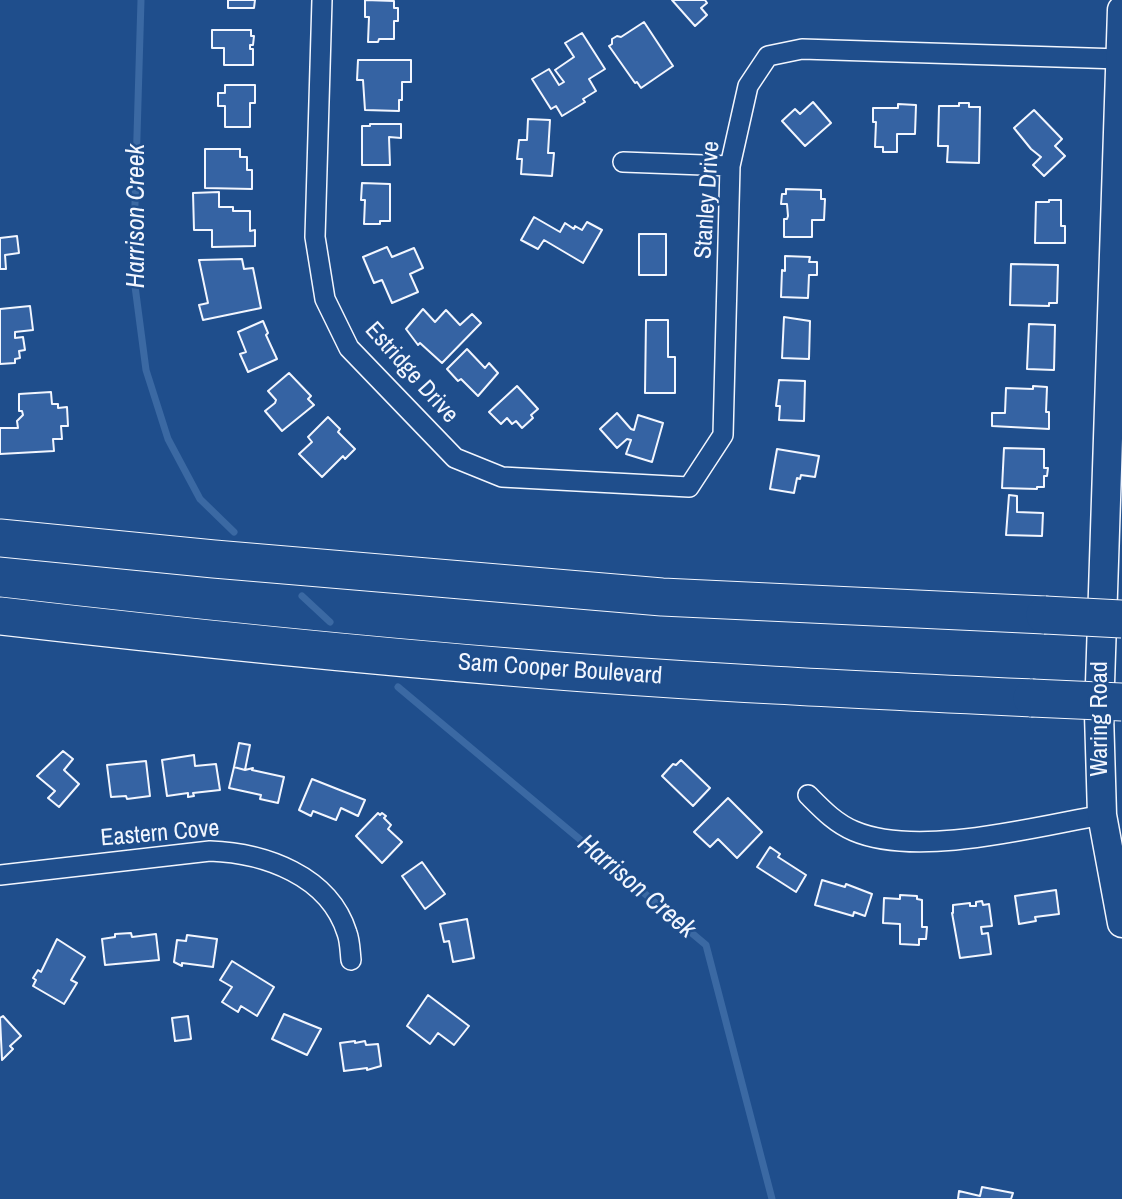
<!DOCTYPE html>
<style>
body{margin:0}
canvas{display:block;background:#1f4e8c}
</style>
<canvas width="1122" height="1199"></canvas>
<script>
const ctx = document.querySelector('canvas').getContext('2d');
ctx.lineJoin = 'round';
function strokePath(path, color, width, dash) { ctx.strokeStyle = color; ctx.lineWidth = width; ctx.lineCap = dash ? 'butt' : 'round'; ctx.setLineDash(dash || []); ctx.stroke(path); }
function fill(path, color) { ctx.fillStyle = color; ctx.fill(path, 'evenodd'); }
function drawText(font, color, halo, rows, align = 'center') {
  ctx.font = font + ' "Archivo Narrow",sans-serif'; ctx.lineWidth = 5; ctx.setLineDash([]); ctx.textBaseline = 'middle'; ctx.strokeStyle = halo; ctx.fillStyle = color; for (const [text, x, y, turn = 0] of rows) {
    ctx.save(); ctx.translate(x, y); ctx.rotate((+turn || 0) * Math.PI / 180); ctx.textAlign = isNaN(turn) ? turn : align; if (halo) ctx.strokeText(text, 0, 0); ctx.fillText(text, 0, 0); ctx.restore();
  }
}
strokePath(new Path2D(`
 M141,0L133,271L146,370L168,439L200,499L234,532
 M302,596L330,622
 M398,687L706,945L772,1199`), '#3b69a3', 7);
const building = new Path2D(`
 M228,0H255L254,8H228Z
 M365,0L394,1V8H398V21H394V39H379L378,42H368L369,17H365Z
 M672,0H705L707,3L701,8L707,15L695,26Z
 M644,22L673,66L641,88L637,82L635,83L609,46L612,44V39L617,36L621,37Z
 M212,30H251V36H254L253,45H250V49H253V65H224V48H212Z
 M582,33L605,69L589,79L596,91L583,99L585,102L562,116L556,106L551,109L532,79L549,69L559,85L564,82L555,70L574,57L565,43Z
 M358,60H411V82H402V100H399V111L365,110L363,80H357Z
 M225,85H255V103H250V127H225V106H218V93H225Z
 M813,102L831,123L805,146L782,121L795,109L800,114Z
 M959,103H969V107H980L979,163L947,162L948,146H938L939,106H959Z
 M898,104L916,105L915,134H897V152H883V147H875L876,122H873V108H898Z
 M1034,110L1062,139L1055,146L1065,156L1044,176L1033,165L1041,157L1031,149L1014,128Z
 M528,119L550,120L548,153H554L552,176L521,174L522,159H517L519,140H527Z
 M370,124H401V138L389,137L390,165H362V126H370Z
 M205,149H240V157H247V170H252V189L205,188Z
 M362,183L390,184V221H380V224H364L365,200H361Z
 M786,189L821,190V199H825L824,220H812V237H784V219H787L788,216L787,204H781L782,194H786Z
 M219,192V207H233V211H250V231L255,230V246L212,247V230H194L193,193Z
 M1049,200H1061V226H1065V243H1035L1036,202H1049Z
 M534,217L560,232L565,223L574,229L575,226L582,230L587,222L602,230L583,263L544,240L538,249L521,240Z
 M639,234H666V275H639Z
 M17,236L19,253L5,255L6,269H0V238Z
 M387,247L392,257L414,248L423,268L410,274L418,292L392,303L382,280L374,283L363,257Z
 M785,256L810,257L809,262H817V275H809L808,298L781,297L782,270L785,271Z
 M242,259L244,269L253,268L261,308L203,320L199,305L208,303L199,260Z
 M1011,264L1058,265L1057,303H1049V306L1010,305Z
 M30,306L33,330L15,332V338L23,337L25,350L19,351L20,358L15,359V363L0,364V309Z
 M423,309L435,322L446,310L460,325L472,314L481,323L442,363L420,343L418,345L406,329Z
 M784,317L810,321L809,359L782,358Z
 M646,320H668V357H675V393H645Z
 M263,321L268,333L266,335L277,359L248,372L240,354L246,352L238,332Z
 M1029,324L1055,325L1054,370L1027,369Z
 M467,349L485,368L489,363L498,373L478,396L461,379L458,381L447,369Z
 M289,373L311,396L308,399L314,405L282,431L265,411L275,403L276,400L268,391Z
 M779,380L805,381L804,421L779,420L780,406H776Z
 M517,386L538,409L531,415L533,418L522,428L516,421L512,424L507,418L501,424L489,412Z
 M1033,386L1047,387L1046,412H1049V429L992,426V413H1005L1006,388L1033,389Z
 M51,392L52,404H58V408L67,407L68,426H61L62,439H53L54,451L0,454V428H18L17,421L23,415L22,411H19V394Z
 M617,413L631,429L634,430L638,415L663,423L652,462L626,454L631,440L627,439L617,448L600,429Z
 M328,417L340,429L338,432L355,449L345,459L343,456L322,477L299,454L312,442L308,437Z
 M1004,448L1044,449V468H1048L1047,476H1044V487H1037V489L1002,488Z
 M777,449L819,456L815,477L801,475L800,479L797,478L794,493L770,489Z
 M1009,495L1017,496V512L1043,513L1042,536L1006,535Z
 M239,743L250,745L245,770L234,767Z
 M63,751L73,759L64,770L79,784L59,807L48,798L55,791L37,776Z
 M194,755L195,766L216,764L220,790L193,793L194,796L188,797V793L167,796L162,760Z
 M681,760L710,788L693,806L662,776L673,764L676,765Z
 M146,761L150,796L127,799L126,796L111,797L107,765Z
 M234,767L245,770L253,768L252,770L284,777L278,803L260,799L261,795L229,788Z
 M312,779L365,800L358,816L341,808L336,820L313,811L311,816L299,810Z
 M728,798L762,832L737,858L718,839L710,847L694,832Z
 M378,813L380,815L382,813L386,816L384,818L391,825L388,829L402,842L382,863L356,836Z
 M770,847L780,854L778,857L806,875L796,892L757,867Z
 M422,862L445,894L425,909L402,876Z
 M822,880L845,887L846,884L872,894L865,916L854,912L853,916L815,905Z
 M1056,890L1059,914L1035,917L1036,921L1019,924L1015,896Z
 M900,895L917,896V899L922,900V927H927L926,939H919V945L900,944V924L883,923L884,898L900,899Z
 M982,901L983,905L989,904L992,926L981,927L982,934L988,933L991,954L960,958L952,913H953V905L970,903V906H976V902Z
 M467,919L474,958L453,962L449,941L444,942L440,924Z
 M131,933L132,937L156,934L159,960L105,965L102,939L115,937V934Z
 M187,935L217,939L213,967L182,963V966L174,962L177,940L186,941Z
 M57,939L85,957L71,980L77,983L64,1004L33,986L36,980L33,978L38,970L41,972Z
 M232,961L274,987L257,1016L241,1006L238,1012L222,1002L232,987L220,980Z
 M428,995L469,1026L454,1045L438,1033L430,1044L407,1026Z
 M284,1014L321,1029L307,1055L272,1039Z
 M3,1016L21,1036L10,1046L13,1049L2,1060L0,1018Z
 M188,1016L191,1039L175,1041L172,1018Z
 M355,1041V1043L365,1041L366,1045L378,1044L381,1066L367,1070V1068L344,1071L340,1043Z
 M982,1187L1013,1193L1011,1199H958L959,1191L980,1196Z`);
fill(building, '#3563a3');
strokePath(building, '#f2f6ff', 2);
const street = new Path2D(`
 M322,0L315,237L325,299L349,348L455,458L502,477L689,487L723,435L730,166L748,86L768,56L802,49L1120,59
 M623,162L730,166
 M808,795C822,809 835,823 854,831C917,858 1035,827 1102,815
 M0,875L210,851C264,853 329,875 347,933C350,941 350,951 351,960`);
const secondary = new Path2D(`
 M1122,10L1099,714L1102,815L1122,923`);
const highway = new Path2D(`
 M0,538L214,559L662,597L1045,615
 M0,616C173,636 347,654 521,668C691,682 862,690 1032,698`);
strokePath(street, '#f2f6ff', 22);
strokePath(secondary, '#f2f6ff', 31);
strokePath(highway, '#f2f6ff', 39);
strokePath(street, '#1f4e8c', 19);
strokePath(secondary, '#1f4e8c', 28);
strokePath(highway, '#1f4e8c', 37);
const highwayBridge = new Path2D(`
 M1045,615L1122,619
 M1032,698L1122,702`);
strokePath(highwayBridge, '#f2f6ff', 39, []);
strokePath(highwayBridge, '#1f4e8c', 37);
drawText('24px', '#f2f6ff', '#1f4e8c', [
 ["Stanley Drive",708,200,-86],
 ["Estridge Drive",411,373,48],
 ["Sam Cooper Boulevard",560,670,4],
 ["Waring Road",1101,719,-90],
 ["Eastern Cove",160,834,-5]
]);
drawText('italic 26px', '#f2f6ff', '#1f4e8c', [
 ["Harrison Creek",137,216,-90],
 ["Harrison Creek",636,887,40]
]);
</script>
